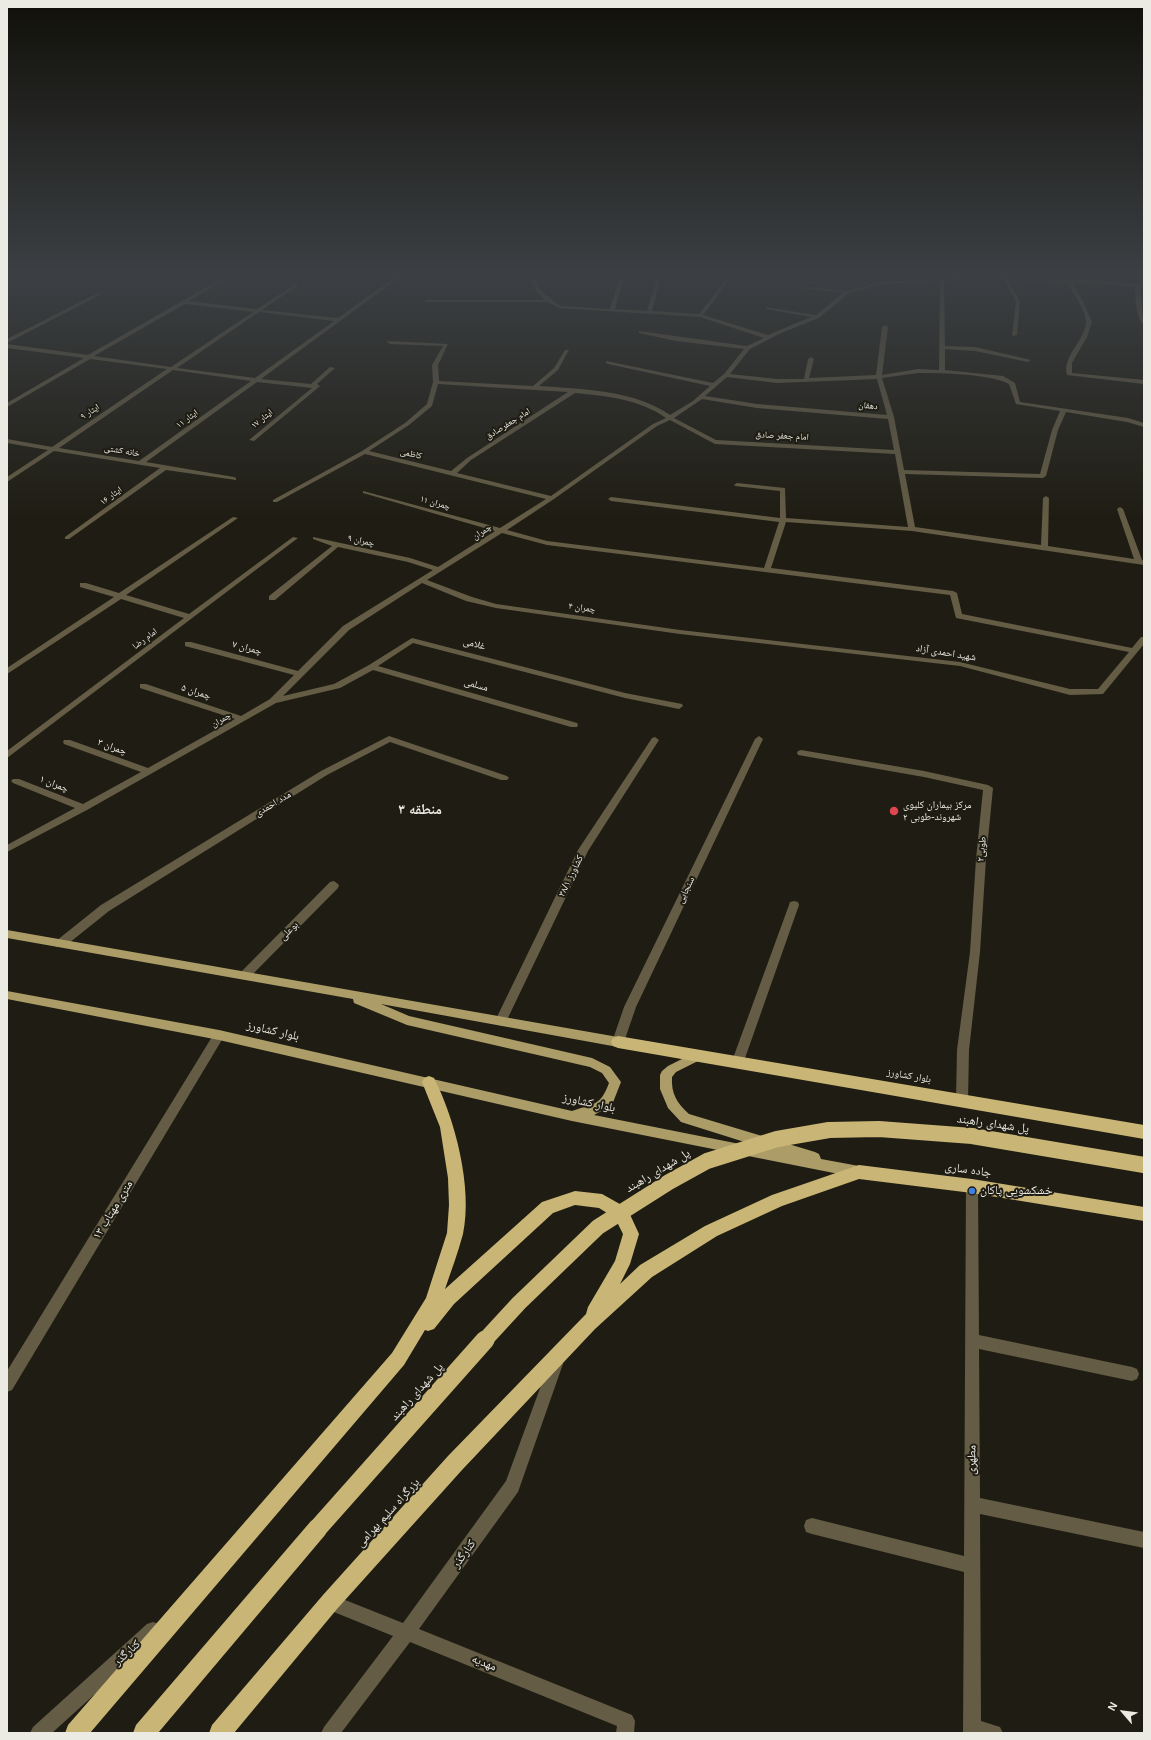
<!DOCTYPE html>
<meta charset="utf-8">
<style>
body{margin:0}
#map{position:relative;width:1151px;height:1740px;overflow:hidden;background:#1f1d13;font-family:Arial,sans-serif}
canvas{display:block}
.frame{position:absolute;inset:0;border:8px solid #ebeae3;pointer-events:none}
.north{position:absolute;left:1103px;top:1692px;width:40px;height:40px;-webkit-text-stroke:3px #1f1d13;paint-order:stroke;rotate:298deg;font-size:11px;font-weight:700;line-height:16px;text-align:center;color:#ebeae3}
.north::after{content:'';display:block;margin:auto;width:14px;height:18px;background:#ebeae3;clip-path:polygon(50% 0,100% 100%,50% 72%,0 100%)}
</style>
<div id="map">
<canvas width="1151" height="1740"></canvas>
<div class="frame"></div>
<div class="north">N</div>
</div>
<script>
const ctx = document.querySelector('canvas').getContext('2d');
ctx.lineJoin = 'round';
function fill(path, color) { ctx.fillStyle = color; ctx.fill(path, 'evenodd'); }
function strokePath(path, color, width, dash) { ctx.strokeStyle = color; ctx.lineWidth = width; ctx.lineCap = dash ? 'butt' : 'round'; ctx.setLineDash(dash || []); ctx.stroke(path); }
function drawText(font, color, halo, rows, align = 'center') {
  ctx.font = font + ' Arial,"Noto Naskh Arabic",sans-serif'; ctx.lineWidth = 4; ctx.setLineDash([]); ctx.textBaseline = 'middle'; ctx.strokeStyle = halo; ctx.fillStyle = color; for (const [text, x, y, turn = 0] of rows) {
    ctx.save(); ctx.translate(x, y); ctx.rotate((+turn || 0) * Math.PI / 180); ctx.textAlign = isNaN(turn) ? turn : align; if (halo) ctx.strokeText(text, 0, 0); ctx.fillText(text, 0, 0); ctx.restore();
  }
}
fill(new Path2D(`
 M224,277H229L189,301L257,309L297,283L299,285L262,310L338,318L395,277H400L261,379L311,384L330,367L335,368L317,384L320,386L319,387L254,441L249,440L312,388L257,382L146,462L234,477L236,478V480L166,470L69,539H65V537L160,468L54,451L7,482V477L48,450L7,443V439L52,447L167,369L90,359L7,407V403L84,358L7,348V344L88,355ZM185,304L253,312L171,367L94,356ZM259,312L334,321L255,378L177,368ZM173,370L251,381L139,461L59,448Z
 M530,277H534L540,290L560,306L610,309L620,277H624L615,309L647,311L657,277H661L652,311L699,314L728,277H732L703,315L768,335L811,317L767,309L765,307L816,315L843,293L804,288L802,286L847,291L881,282L981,277L979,278L944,281L945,346L975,347L1031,360L1028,362L975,351L945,349V370L1003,376L1015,383L1020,402L1128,418L1144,423V427L1127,422L1066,412L1058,430L1046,476L1043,478L905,474L915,527L1041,545L1043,498L1046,496L1049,498L1048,546L1134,559L1117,509L1120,507L1123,509L1142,560L1144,561V565L912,531L786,522L771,568L953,591L957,593L962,614L1132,648L1141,637H1144V644L1103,694L1070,695L960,666L680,634L496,608L466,601L422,583L349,630L283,696L334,684L369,665L412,638L625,693L682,704L683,706L679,709L625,698L413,643L378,666L577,723L578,725L577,727H571L373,670L340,688L276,703L87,810L7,852V845L75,808L13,783L11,781L13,779H19L83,804L141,772L64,744L63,742L64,740H70L148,768L235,719L140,688V684H146L241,716L270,699L294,675L185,646V642H191L298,671L343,626L433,570L408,562L338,547L275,600H269V596L332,546L313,539V537L410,558L438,567L495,531L363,493V491L500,528L546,499L365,454L277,502H273V500L362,451L405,423L427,404L433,382L432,365L443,346L390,344L387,342L388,341L448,344L438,365L439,381L533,386L554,368L565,350H569L558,370L539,386C582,389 634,390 670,415L693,401L710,386L608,364L606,363V361L713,383L724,374L744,349L676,341L639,333V331L747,346L764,338L700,317L559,308L548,302H426L424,301L426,300H544L533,287ZM940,281L939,370L918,369L882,375L888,327L885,325L882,327L876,375L809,378L814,359L811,357L808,359L804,379H777L730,374L750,349L781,333L819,318L849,293L881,284ZM918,373C941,373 991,374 1009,384L1016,404L1060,411L1052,430L1040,474L904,470L894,417L882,378ZM727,377L777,383L877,379L887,415L757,404L705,396ZM438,384L568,392L467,458L451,471L369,451L409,425L432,406ZM575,393C607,396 639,399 666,418L653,424L551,496L457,473L471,460ZM702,399L757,408L888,419L894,450L716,440L674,418ZM670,420L715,444L895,454L908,527L786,518L785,488L737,483L734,485L735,486L780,491V518L611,497L608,499L611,501L779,522L764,568L547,541L507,530L554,499L657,426ZM502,533L547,545L950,595L956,618L1129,652L1098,689H1070L960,662L680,630L496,604L472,597L427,580Z
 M997,277L1063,281L1092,280L1144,285V287H1140L1144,325C1135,318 1136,297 1135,287L1092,282L1072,283L1082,299L1092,322L1087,337L1072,363V373L1144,380V384L1067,375C1062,356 1084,342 1086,323C1087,313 1073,292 1067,283L1008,279L1020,302L1017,335L1012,336L1016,302L1004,279Z
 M98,293L102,294L7,343V339Z
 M233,517L238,518L126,595L189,614L293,537L298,538L7,758V751L184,618L121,599L7,674V668L114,597L80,587V583H86L119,593Z
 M389,736L507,776L509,778L507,780H501L390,742L327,775L109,911L64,947H56L55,944L56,941L101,905L321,771Z
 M759,736L763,739L636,1007L624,1042L622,1045L618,1047L614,1045L612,1042L624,1007L755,739Z
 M655,737L659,740L588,851L505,1024L501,1026L497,1024L495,1021L578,850L652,738Z
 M801,750L924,771L988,785L993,788L986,859L980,952L969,1050L968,1100L966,1104L962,1105L958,1104L956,1100L957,1050L970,952L976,859L983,790L924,777L798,755L797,753L798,751Z
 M334,881L339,885L338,888L248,979H240L239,976L240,973L330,882Z
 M794,901L798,902L799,905L744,1061L742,1064L738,1066L734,1064L732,1061L789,905L790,902Z
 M219,1030L223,1032L225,1035L223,1038L12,1390L7,1392V1371L215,1032Z
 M972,1180L977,1182L978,1186L979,1335L1132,1367L1137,1369L1139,1374L1137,1379L1132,1381L979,1349L980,1498L1144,1532V1548L980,1514L981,1721L1000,1727L1003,1733H963L964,1572L812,1534L806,1532L804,1526L806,1520L812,1518L964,1556L966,1186L967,1182Z
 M557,1354L562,1356L564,1361L518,1492L419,1629L632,1715L635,1721L634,1733H616L617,1726L410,1642L341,1733H321L324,1727L393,1636L324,1608L322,1602L324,1596L330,1594L403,1623L506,1481L550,1361L552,1356Z
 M153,1622L159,1624L161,1630L159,1636L52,1733H30L33,1727L147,1624Z`), '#645c44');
fill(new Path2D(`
 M7,930L618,1037L622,1039L624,1042L622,1045L618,1047L381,1004L409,1016L592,1058L610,1067L621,1082L612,1105L594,1115L770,1150L681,1122L668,1108L660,1089V1075L662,1071L668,1066L700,1050L704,1052L706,1055L704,1058L676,1072L672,1077C671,1094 677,1103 689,1114L815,1152L819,1154L821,1159L859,1166L864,1168L865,1172L864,1176L859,1178L572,1121L219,1040L7,999V991L219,1030L572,1111C594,1103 600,1107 609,1083L602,1073L590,1067L407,1025L354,1003L353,999L7,938Z`), '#ac9d68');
fill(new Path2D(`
 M618,1036L1144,1125V1139L618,1048L613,1046L611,1042L613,1038Z
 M429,1076L434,1078C455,1119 473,1188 463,1234C458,1253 451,1271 445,1289L542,1202L575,1191L602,1194L627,1208L639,1234L630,1264L620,1284L640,1265L705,1226L772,1195L859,1165L972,1179L1144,1207V1221L972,1193L859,1179L782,1206L717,1236L652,1277L595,1329L462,1470L337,1609L234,1733H209L212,1725L323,1595L448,1456L586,1314L588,1307L615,1261L623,1234L615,1218L599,1208L575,1205L553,1213L454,1304L434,1329L428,1331L425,1330L404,1365L90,1733H65L68,1725L392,1353L426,1298L447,1233L449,1205L448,1178L440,1127L422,1082L424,1078Z
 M318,1518L325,1521L328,1528L325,1535L158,1733H133L136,1725L311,1521Z`), '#c9b676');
strokePath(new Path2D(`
 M484,1341L519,1303L598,1227L669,1182L707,1161L777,1139L829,1130L879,1129L972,1136L1144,1165`), '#c9b676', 16);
strokePath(new Path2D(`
 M318,1528L485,1340`), '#c9b676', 19);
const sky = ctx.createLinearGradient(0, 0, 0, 520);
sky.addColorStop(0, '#11100a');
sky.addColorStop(0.53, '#3c4044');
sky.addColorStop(1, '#3c404400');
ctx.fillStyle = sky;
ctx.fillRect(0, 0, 1151, 520);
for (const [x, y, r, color] of [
 [894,811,5,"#e0444e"],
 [972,1191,4,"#3f7fe0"]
]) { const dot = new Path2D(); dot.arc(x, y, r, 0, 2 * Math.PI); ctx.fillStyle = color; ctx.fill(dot); strokePath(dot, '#1f1d13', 1.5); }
drawText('9px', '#ebeae3', '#1f1d13', [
 ["دهقان",868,406,5],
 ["ایثار ۹",90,412,-34],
 ["ایثار ۱۱",187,419,-36],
 ["ایثار ۱۷",262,419,-39],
 ["امام جعفرصادق",508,424,-32],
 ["امام جعفر صادق",782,436,3],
 ["خانه کشتی",122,451,9],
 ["کاظمی",411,454,13],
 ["ایثار ۱۶",111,496,-36],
 ["چمران ۱۱",435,503,16],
 ["چمران",482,532,-33],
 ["چمران ۹",361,541,12],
 ["چمران ۴",582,608,8],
 ["امام رضا",145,639,-37],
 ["چمران",221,720,-30]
]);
drawText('10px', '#ebeae3', '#1f1d13', [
 ["غلامی",474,644,14],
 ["چمران ۷",247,648,15],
 ["شهید احمدی آزاد",946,653,9],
 ["مسلمی",476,685,16],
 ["چمران ۵",196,692,18],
 ["چمران ۳",112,747,20],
 ["چمران ۱",54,784,21],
 ["مدد احمدی",273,804,-31],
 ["طوبی۲",982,849,-84],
 ["کشاورز ۳۸/۱",571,876,-64],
 ["سنجابی",686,890,-64],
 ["بوعلی",289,931,-45],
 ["بلوار کشاورز",909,1076,10]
]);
drawText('10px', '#ebeae3', '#1f1d13', [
 ["مرکز بیماران کلیوی",903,805],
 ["شهروند-طوبی ۲",903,817]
], 'left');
drawText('12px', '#ebeae3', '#1f1d13', [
 ["بلوار کشاورز",273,1031,13],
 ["بلوار کشاورز",589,1103,12],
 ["پل شهدای راهبند",993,1124,8],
 ["جاده ساری",968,1170,8],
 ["پل شهدای راهبند",658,1171,-31],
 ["۱۳ متری مهتاب",113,1210,-59],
 ["پل شهدای راهبند",417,1392,-48],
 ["مطهری",972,1460,-89],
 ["بزرگراه سلیم بهرامی",388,1513,-48],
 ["کنارگذر",464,1554,-54],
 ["کنارگذر",127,1653,-42],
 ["مهدیه",484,1663,22]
]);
drawText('12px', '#ebeae3', '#1f1d13', [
 ["خشکشویی پاکان",980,1191]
], 'left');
drawText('bold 14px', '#ebeae3', '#1f1d13', [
 ["منطقه ۳",420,810]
]);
</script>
